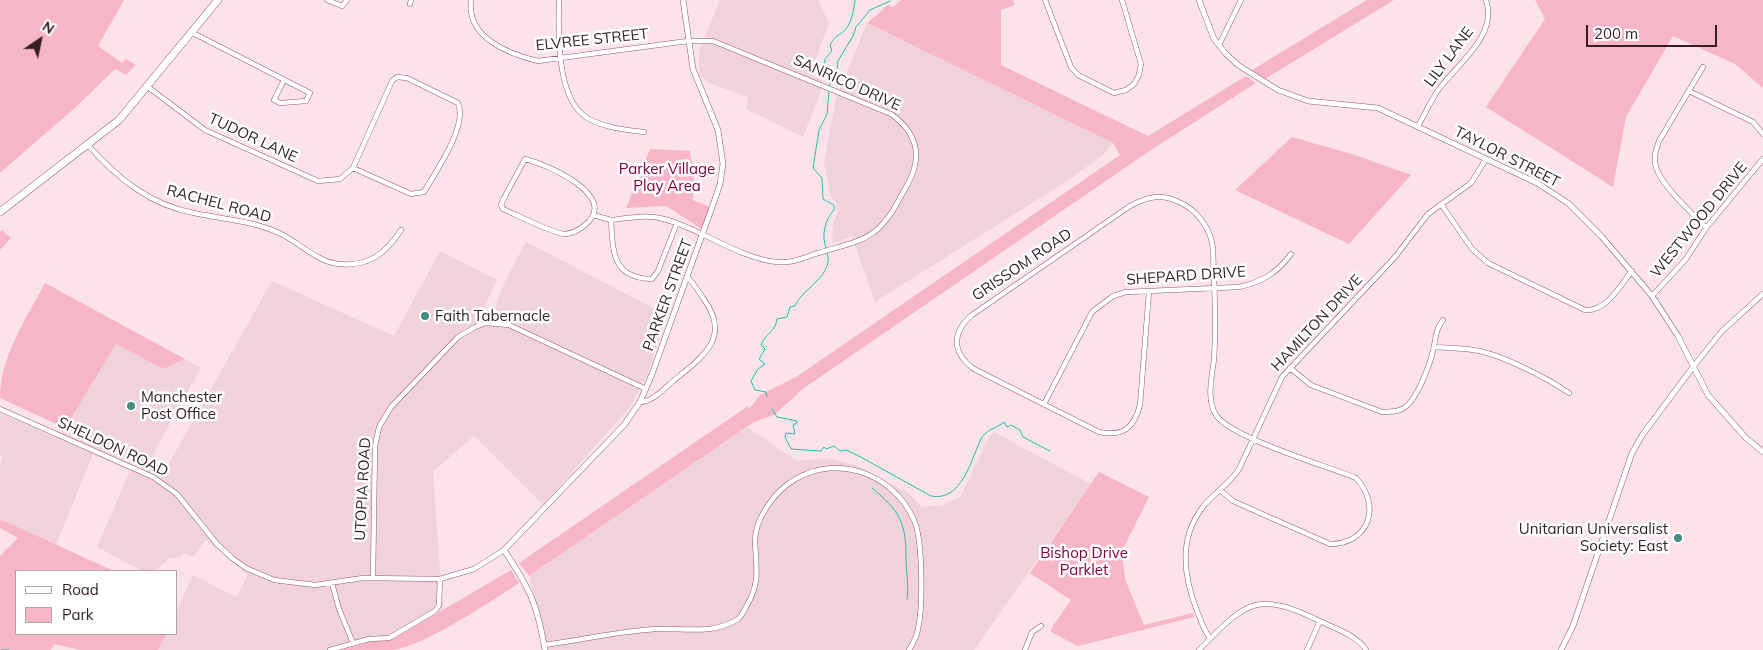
<!DOCTYPE html>
<style>
body{margin:0}
#map{position:relative;width:1763px;height:650px;overflow:hidden;background:#fce3e9;font-family:Mulish,sans-serif}
canvas{display:block}
.legend{position:absolute;left:15px;top:570px;width:162px;height:65px;box-sizing:border-box;background:#fff;border:1px solid #aea5a7;margin:0;padding:6px 9px;list-style:none;font-size:15px;color:#341d24}
.legend li{display:flex;align-items:center;gap:10px;height:25px}
.legend b{width:25px;border:1px solid #aea5a7}
.north{position:absolute;left:15px;top:15px;width:50px;height:50px;-webkit-text-stroke:4px #fff;paint-order:stroke;rotate:34deg;font-size:14px;font-weight:700;line-height:20px;text-align:center;color:#341d24}
.north::after{content:'';display:block;margin:auto;width:18px;height:22px;background:#341d24;clip-path:polygon(50% 0,100% 100%,50% 72%,0 100%)}
.scale{position:absolute;left:1586px;top:25px;width:131px;height:22px;box-sizing:border-box;border:2px solid #341d24;border-top:0;padding-left:6px;font-size:15px;line-height:18px;white-space:nowrap;color:#341d24;-webkit-text-stroke:4px #fff;paint-order:stroke}
</style>
<div id="map">
<canvas width="1763" height="650"></canvas>
<ul class="legend">
<li><b style="height:6px;background:#fff"></b>Road</li>
<li><b style="height:14px;background:#f7b6c8"></b>Park</li>
</ul>
<div class="north">N</div>
<div class="scale">200 m</div>
</div>
<script>
const ctx = document.querySelector('canvas').getContext('2d');
ctx.lineJoin = 'round';
function fill(path, color) { ctx.fillStyle = color; ctx.fill(path, 'evenodd'); }
function strokePath(path, color, width, dash) { ctx.strokeStyle = color; ctx.lineWidth = width; ctx.lineCap = dash ? 'butt' : 'round'; ctx.setLineDash(dash || []); ctx.stroke(path); }
function drawText(font, color, halo, rows, align = 'center') {
  ctx.font = font + ' Mulish,sans-serif'; ctx.lineWidth = 5; ctx.setLineDash([]); ctx.textBaseline = 'middle'; ctx.strokeStyle = halo; ctx.fillStyle = color; for (const [text, x, y, turn = 0] of rows) {
    ctx.save(); ctx.translate(x, y); ctx.rotate((+turn || 0) * Math.PI / 180); ctx.textAlign = isNaN(turn) ? turn : align; if (halo) ctx.strokeText(text, 0, 0); ctx.fillText(text, 0, 0); ctx.restore();
  }
}
fill(new Path2D(`
 M720,0H818L829,23L810,74L822,80L820,94L803,137L746,109L748,97L709,83L699,74V51Z
 M867,23L1113,143L1102,156L1067,181L875,302L852,237L832,243L833,222L837,214L836,203L831,197L824,162L836,98Z
 M526,242L667,315L647,376L630,407L543,505L474,436L433,472L443,610L393,639L369,642L342,650H158L166,634H176V612L193,575L236,597L248,575L206,540L193,557L184,553L179,558H170L155,571H142L97,547L130,471L93,454L56,545L0,519V465L3,457L0,456V413L58,438L116,344L163,369L185,359L201,368L148,463L163,474L272,281L394,336L440,251L497,280L481,314L486,316L492,315L505,281Z
 M747,427L797,461L827,458L856,465L908,493L922,507L942,505L960,497L989,437L994,432L1091,484L974,650H548L529,576Z`), '#f0d3da');
fill(new Path2D(`
 M0,0H124L98,46L122,63L126,59L136,65L126,75L115,69L76,107L0,173Z
 M901,0H1013L1015,5L1001,10V65L1148,136L1246,76L1256,83L1151,150L804,388L774,415L754,422L529,576L519,563L748,406L749,409L760,395L796,377L1120,155L1113,143L867,23L888,5L893,7Z
 M1367,0H1394L1265,79L1252,70Z
 M1535,0H1763V88L1735,64L1673,36L1626,117L1613,187L1486,107L1545,19Z
 M1292,137L1355,155L1411,175L1349,244L1235,190Z
 M650,149L690,151L694,178L693,200L710,207L702,229L666,206L626,208Z
 M2,230L11,238L0,250V232Z
 M45,283L185,359L163,369L116,344L65,428L0,398C0,357 26,319 45,283Z
 M1099,472L1149,497L1122,551L1125,579L1144,625L1193,613L1194,617L1078,646L1051,632L1052,627L1071,600L1030,573Z
 M0,519L114,571H16V634H166L158,650H80L54,644L51,650H0V556L18,538L0,528Z
 M511,570L519,583C492,601 424,646 393,650C377,650 359,650 342,650L369,642L393,639Z`), '#f7b6c8');
strokePath(new Path2D(`
 M832,79L836,80L838,61L853,36L856,27L870,10L890,1
 M829,88L831,79L824,74L825,59L832,51L830,45C834,37 837,37 844,31C851,26 854,9 855,0
 M826,248C821,235 825,220 834,210V205L823,199L822,178L813,168L819,130L827,114L829,92
 M767,396L766,392L755,390L751,381L758,369L765,364L759,359L765,349L761,345C765,334 776,331 777,319L787,317L790,307L795,306C803,287 835,276 827,252
 M772,409L777,417L797,421V423L793,425L795,434L786,433L785,437L791,449L821,451L824,447L826,449L834,446L840,451L846,450L857,455L931,496C961,502 971,461 980,441C985,429 996,429 1004,422L1007,427L1011,425L1020,430L1023,437L1050,451
 M872,488C899,511 906,521 906,557C906,571 909,585 907,599
 M1,650H9`), '#21c1ab', 1);
const minor = new Path2D(`
 M327,0L342,6L347,0
 M471,0C466,37 508,54 538,61L688,41H713L891,114C909,127 921,145 914,169C912,178 906,187 901,196C879,240 862,240 818,253C805,257 791,264 777,262C740,259 700,228 664,219C647,214 628,218 611,220C613,252 612,278 652,279L658,271L677,223
 M559,0C558,32 557,92 582,114C597,127 625,130 644,132
 M1045,0L1071,67L1078,75L1114,93L1126,90L1134,84L1139,75L1141,64L1122,0
 M410,4L411,0
 M191,32L310,93L306,101L280,103L274,100L284,80
 M1219,45L1241,0
 M1703,67L1659,141C1656,150 1653,158 1656,167C1662,187 1692,212 1706,228
 M148,87L205,130L318,181L340,179L353,168L411,194L424,192C436,171 468,126 458,103L407,78L397,77L392,81L353,168
 M1689,91L1753,122L1763,134
 M1418,126C1425,114 1431,100 1439,89C1458,63 1498,36 1486,0
 M88,145C117,178 150,205 194,213C223,219 253,221 279,233C299,242 317,262 339,264C369,267 386,253 401,230
 M525,159C546,164 621,196 585,225C579,230 572,234 564,234C550,232 517,215 503,209L501,205L504,198Z
 M1441,204L1472,249L1488,263L1585,310C1606,312 1620,286 1632,271
 M593,215L611,220
 M1149,292L1140,405C1134,428 1123,437 1099,432L974,369C952,353 951,333 972,315L1130,206C1147,197 1161,193 1179,202C1195,209 1208,225 1212,242C1214,252 1213,265 1214,276C1215,304 1216,331 1214,359C1212,377 1206,399 1216,415C1231,438 1327,466 1356,478C1382,506 1369,544 1330,544L1233,501L1220,490
 M1652,296L1686,259L1706,228L1763,159
 M1434,347C1447,348 1460,348 1473,350C1499,353 1547,378 1569,393
 M1693,367L1722,331L1763,294
 M1290,368L1311,385L1382,412C1389,412 1396,412 1402,409C1417,402 1431,362 1434,346C1436,336 1436,329 1443,320
 M640,402C652,402 664,389 672,382C702,357 733,338 703,298C698,291 694,283 687,277
 M1044,404L1092,312L1113,296L1126,292L1239,287C1262,282 1277,273 1291,254
 M0,409L153,477L177,494L217,544L232,558L246,568L274,580L315,585L363,578L440,579L474,569L504,550
 M373,578L375,446L379,427L391,407L458,337L475,327L486,323L509,325L646,389
 M332,583L339,609L353,643
 M1210,638C1204,631 1201,620 1197,611C1184,577 1178,540 1202,508C1212,494 1229,485 1239,469L1282,377L1395,257L1428,214L1471,183L1486,159
 M544,645C581,640 619,631 657,629C684,628 713,635 738,619C741,617 744,611 746,607C761,582 756,568 755,541C755,520 772,496 788,484C832,451 893,472 914,520C923,541 923,607 918,629C917,637 913,643 909,650
 M330,650L369,639L389,638L435,611L439,605L440,579
 M1025,650L1032,632L1041,626
 M1199,650C1248,600 1257,590 1324,623C1339,630 1357,636 1366,650
 M1307,650L1320,621`);
const tertiary = new Path2D(`
 M1199,0L1214,39L1226,54L1238,65L1278,90L1308,101L1378,108L1537,183L1568,203L1602,237L1652,296L1678,336L1708,395L1746,438L1763,452
 M545,650C537,603 530,589 504,550L624,425L640,402L652,374L715,199L720,184L723,164L718,130L693,69L683,0
 M1561,650L1573,626L1632,453L1643,434L1693,367`);
const primary = new Path2D(`
 M0,212L119,120L218,0`);
strokePath(minor, '#915b6b', 5.5);
strokePath(tertiary, '#915b6b', 6);
strokePath(primary, '#915b6b', 8);
strokePath(minor, '#fff', 4.5);
strokePath(tertiary, '#fff', 5);
strokePath(primary, '#fff', 7);
for (const [x, y, r, color] of [
 [425,316,5,"#478b7f"],
 [131,406,5,"#478b7f"],
 [1678,538,5,"#478b7f"]
]) { const dot = new Path2D(); dot.arc(x, y, r, 0, 2 * Math.PI); ctx.fillStyle = color; ctx.fill(dot); strokePath(dot, '#fff', 2); }
drawText('15px', '#341d24', '#fff', [
 ["ELVREE STREET",592,40,-6],
 ["LILY LANE",1449,57,-53],
 ["SANRICO DRIVE",847,83,24],
 ["TUDOR LANE",253,138,25],
 ["TAYLOR STREET",1507,157,27],
 ["RACHEL ROAD",219,204,15],
 ["WESTWOOD DRIVE",1699,220,-51],
 ["GRISSOM ROAD",1022,265,-34],
 ["SHEPARD DRIVE",1186,276,-4],
 ["PARKER STREET",668,295,-70],
 ["HAMILTON DRIVE",1317,323,-47],
 ["SHELDON ROAD",113,447,25],
 ["UTOPIA ROAD",363,489,-87]
]);
drawText('15px', '#800140', '#fff', [
 ["Parker Village",667,169],
 ["Play Area",667,186],
 ["Bishop Drive",1084,553],
 ["Parklet",1084,570]
]);
drawText('15px', '#341d24', '#fff', [
 ["Faith Tabernacle",435,316],
 ["Manchester",141,397],
 ["Post Office",141,414],
 ["Unitarian Universalist",1668,529,"right"],
 ["Society: East",1668,546,"right"]
], 'left');
</script>
